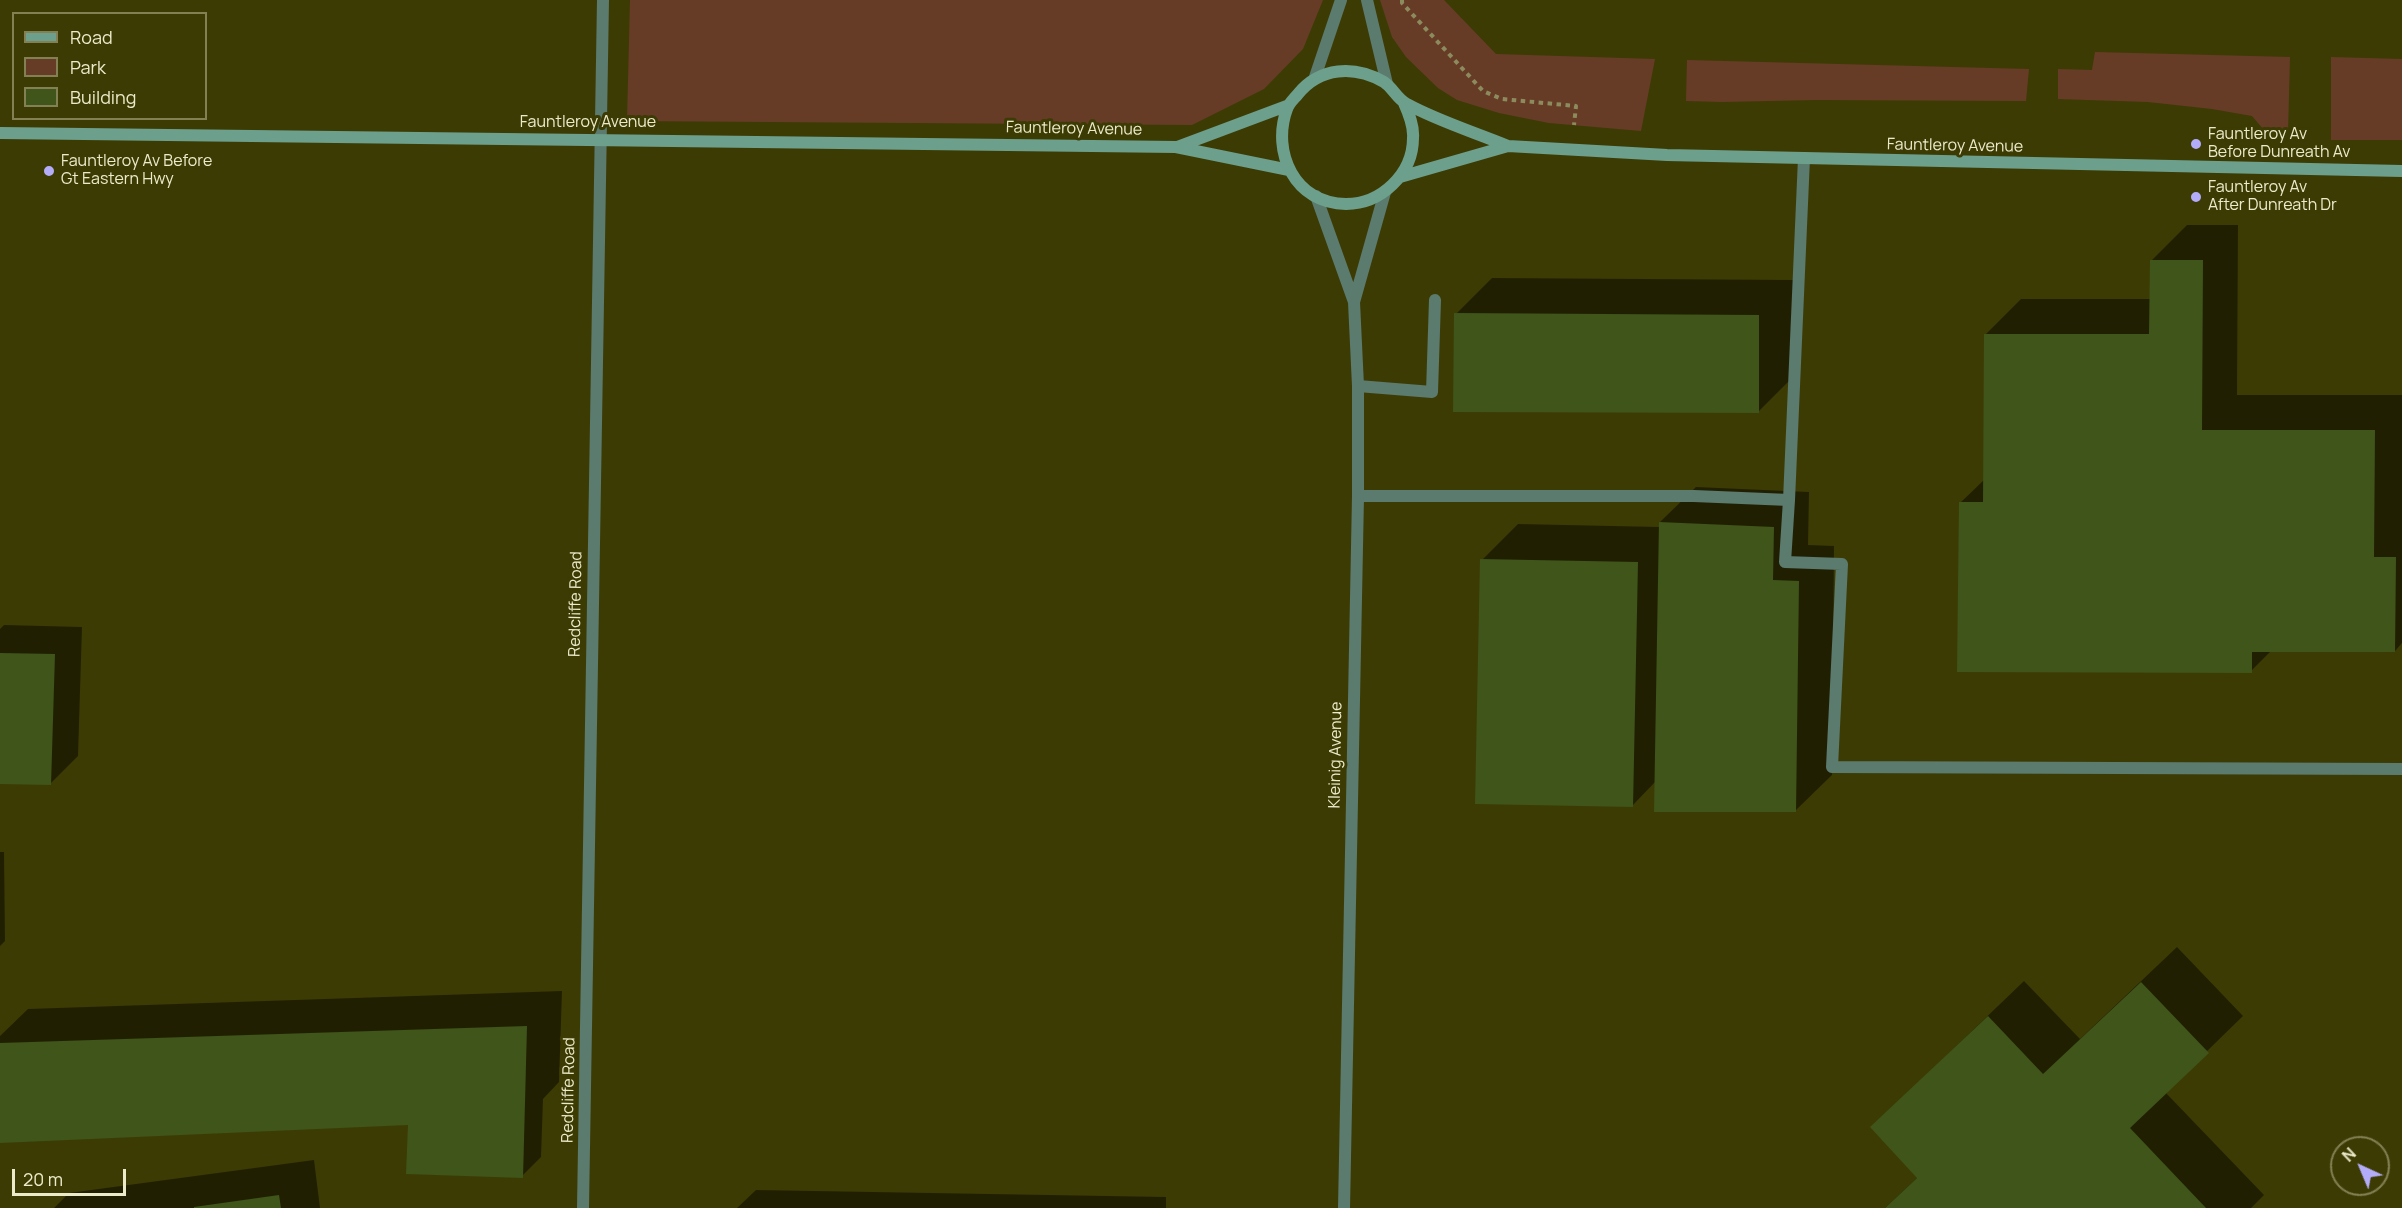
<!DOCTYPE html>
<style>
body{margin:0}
#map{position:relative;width:2402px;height:1208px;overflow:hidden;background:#3d3b04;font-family:Manrope,sans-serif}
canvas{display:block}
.legend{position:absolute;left:12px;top:12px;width:195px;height:108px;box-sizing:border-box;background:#3d3b04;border:2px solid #838153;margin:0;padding:8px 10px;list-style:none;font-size:18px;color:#ebebca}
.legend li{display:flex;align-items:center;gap:12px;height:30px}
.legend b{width:30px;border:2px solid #838153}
.north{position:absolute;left:2330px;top:1136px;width:60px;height:60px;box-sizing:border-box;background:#3d3b04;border:2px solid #838153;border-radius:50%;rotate:316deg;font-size:16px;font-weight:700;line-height:24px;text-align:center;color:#ebebca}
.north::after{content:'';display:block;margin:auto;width:21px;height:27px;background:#b3adf9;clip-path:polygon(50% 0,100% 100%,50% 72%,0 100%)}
.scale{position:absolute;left:12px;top:1169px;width:114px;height:27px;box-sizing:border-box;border:3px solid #ebebca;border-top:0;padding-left:8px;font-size:18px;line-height:21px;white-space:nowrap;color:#ebebca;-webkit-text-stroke:4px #3d3b04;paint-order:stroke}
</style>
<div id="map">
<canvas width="2402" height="1208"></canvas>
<ul class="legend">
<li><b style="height:8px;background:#6ca08c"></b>Road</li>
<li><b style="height:16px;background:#673c26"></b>Park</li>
<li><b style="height:16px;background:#3f551a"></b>Building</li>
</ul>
<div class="north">N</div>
<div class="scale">20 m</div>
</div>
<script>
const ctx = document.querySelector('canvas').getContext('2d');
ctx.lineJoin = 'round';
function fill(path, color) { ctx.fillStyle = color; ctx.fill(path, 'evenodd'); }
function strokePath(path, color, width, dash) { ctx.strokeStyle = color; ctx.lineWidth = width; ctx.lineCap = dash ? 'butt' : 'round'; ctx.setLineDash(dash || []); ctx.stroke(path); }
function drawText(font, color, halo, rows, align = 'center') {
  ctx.font = font + ' Manrope,sans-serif'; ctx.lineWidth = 6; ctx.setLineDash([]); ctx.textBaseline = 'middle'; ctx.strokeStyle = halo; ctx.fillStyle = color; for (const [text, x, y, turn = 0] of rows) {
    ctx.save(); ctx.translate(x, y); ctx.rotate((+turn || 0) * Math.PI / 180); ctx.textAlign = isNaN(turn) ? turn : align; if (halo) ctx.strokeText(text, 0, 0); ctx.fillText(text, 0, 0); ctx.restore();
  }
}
fill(new Path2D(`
 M630,0H1323L1303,49L1264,89L1192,125L627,121Z
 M1380,0H1444L1496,54L1655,59L1641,131L1549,123L1499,113L1457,100L1438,88L1406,57L1392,37Z
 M2095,52L2290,57L2288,132L2264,130L2252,116L2212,109L2148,102L2058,99V69L2092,70Z
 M2331,57L2402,59V140H2331Z
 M1687,60L2029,69L2026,101L1815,100L1722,102L1686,101Z`), '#673c26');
fill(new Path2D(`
 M2187,225H2238L2237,395H2402V643L2395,651L2272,650L2251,671L1960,503L1985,479L1986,334L2021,299H2151V261Z
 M1492,278L1794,280V376L1758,412L1456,314Z
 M1696,487L1809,492L1808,545L1834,546L1832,775L1796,810L1656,781L1632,806L1482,560L1518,524L1660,527V522Z
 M4,625L82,627L78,756L50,784L0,783V629Z
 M0,852H4L5,941L0,946Z
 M2177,947L2243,1016L2165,1092L2264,1195L2251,1208H1885L1918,1177L1872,1127L2024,981L2080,1039Z
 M562,991L559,1082L543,1099L541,1157L522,1176L412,1123L0,1142V1036L28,1009Z
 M314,1160L320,1208H54L69,1193Z
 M756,1190L1166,1197V1208H737Z`), '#0007');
fill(new Path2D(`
 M2150,260H2203L2202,430H2375L2374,557H2396L2395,652H2252V673L1957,672L1959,502H1983L1984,334H2149Z
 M1454,313L1759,315V413L1453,412Z
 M1659,522L1774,527L1773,580L1799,581L1796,812H1654Z
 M1480,559L1638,562L1633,807L1475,804Z
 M0,653L55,654L51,785L0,784Z
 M2141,982L2209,1053L2130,1128L2206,1208H1885L1917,1178L1870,1127L1988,1016L2043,1074Z
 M527,1026L523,1178L406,1174L408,1125L0,1143V1043Z
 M279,1195L281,1208H194V1207Z`), '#3f551a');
strokePath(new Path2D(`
 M1402,0V3L1483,91L1502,99L1576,106L1574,125`), '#8c8b5e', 4, [4.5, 4.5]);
strokePath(new Path2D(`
 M1358,386L1432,392L1435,300
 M1358,496H1694L1789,500L1785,562L1842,564L1832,767L2402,769
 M1789,500L1804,158`), '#5b7b6e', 12);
strokePath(new Path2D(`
 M1367,0L1387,84
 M1315,77L1341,0
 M1316,196L1354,302L1358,386V496L1344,1208
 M1354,302L1385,192
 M583,1208L603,0`), '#5b7b6e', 12);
strokePath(new Path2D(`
 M1404,103C1409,114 1414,126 1413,138C1413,174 1381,204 1346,204C1295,204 1271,152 1287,109C1289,103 1294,99 1298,94C1320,67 1354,65 1384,82C1393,88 1397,99 1407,104C1438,121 1474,132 1508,146
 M0,133L1176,147L1289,170
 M1177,147L1289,105
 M1400,177L1508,146L1667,155L1804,158L2402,171`), '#6ca08c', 12);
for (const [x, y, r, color] of [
 [2196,144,6,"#b3adf9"],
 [49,171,6,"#b3adf9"],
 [2196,197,6,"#b3adf9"]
]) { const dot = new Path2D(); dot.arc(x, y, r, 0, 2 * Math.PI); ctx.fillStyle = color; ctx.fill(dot); strokePath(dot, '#3d3b04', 2); }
drawText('16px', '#ebebca', '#3d3b04', [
 ["Fauntleroy Avenue",588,123],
 ["Fauntleroy Avenue",1074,129,1],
 ["Fauntleroy Avenue",1955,146,1],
 ["Redcliffe Road",576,604,-89],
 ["Kleinig Avenue",1336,755,-89],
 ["Redcliffe Road",569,1090,-89]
]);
drawText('16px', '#ebebca', '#3d3b04', [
 ["Fauntleroy Av",2208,135],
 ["Before Dunreath Av",2208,153],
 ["Fauntleroy Av Before",61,162],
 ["Gt Eastern Hwy",61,180],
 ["Fauntleroy Av",2208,188],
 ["After Dunreath Dr",2208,206]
], 'left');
</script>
